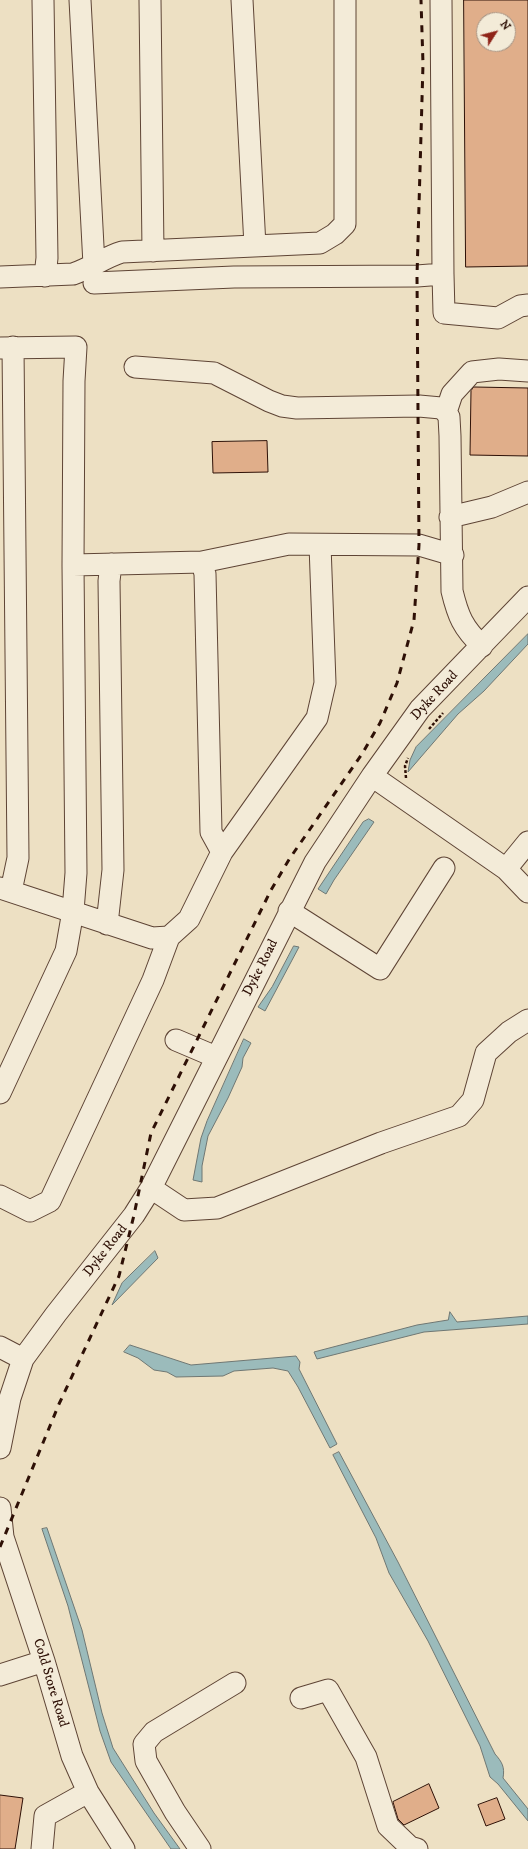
<!DOCTYPE html>
<style>
body{margin:0}
#map{position:relative;width:528px;height:1849px;overflow:hidden;background:#ede0c3;font-family:"IM FELL DW Pica",serif}
canvas{display:block}
.north{position:absolute;left:476px;top:12px;width:40px;height:40px;box-sizing:border-box;background:#f3ebd8;border:1px solid #a49384;border-radius:50%;rotate:54deg;font-size:11px;font-weight:700;line-height:16px;text-align:center;color:#2e1006}
.north::after{content:'';display:block;margin:auto;width:14px;height:18px;background:#8f2418;clip-path:polygon(50% 0,100% 100%,50% 72%,0 100%)}
</style>
<div id="map">
<canvas width="528" height="1849"></canvas>
<div class="north">N</div>
</div>
<script>
const ctx = document.querySelector('canvas').getContext('2d');
ctx.lineJoin = 'round';
function fill(path, color) { ctx.fillStyle = color; ctx.fill(path, 'evenodd'); }
function strokePath(path, color, width, dash) { ctx.strokeStyle = color; ctx.lineWidth = width; ctx.lineCap = dash ? 'butt' : 'round'; ctx.setLineDash(dash || []); ctx.stroke(path); }
function drawText(font, color, halo, rows, align = 'center') {
  ctx.font = font + ' "IM FELL DW Pica",serif'; ctx.lineWidth = 3; ctx.setLineDash([]); ctx.textBaseline = 'middle'; ctx.strokeStyle = halo; ctx.fillStyle = color; for (const [text, x, y, turn = 0] of rows) {
    ctx.save(); ctx.translate(x, y); ctx.rotate((+turn || 0) * Math.PI / 180); ctx.textAlign = isNaN(turn) ? turn : align; if (halo) ctx.strokeText(text, 0, 0); ctx.fillText(text, 0, 0); ctx.restore();
  }
}
const water = new Path2D(`
 M528,634V644L484,691L458,714L408,772L410,760L416,747Z
 M369,819L374,822L334,880L326,894L318,889L363,822Z
 M294,946L299,947L265,1011L258,1007L272,987Z
 M244,1039L251,1043L243,1058L242,1067L228,1098L208,1136L202,1166V1182L193,1180L201,1138L207,1121Z
 M155,1251L158,1258L112,1305L122,1283Z
 M450,1312L457,1322L528,1316V1324L424,1332L317,1359L314,1352L417,1325L448,1320Z
 M130,1345L191,1365L296,1356L300,1362L299,1369L337,1444L330,1448L298,1387L288,1371L273,1368L234,1371L223,1376L176,1377L167,1372L154,1370L138,1358L124,1352Z
 M339,1452L398,1562L495,1754C502,1762 505,1767 503,1778L528,1809V1821L498,1784L490,1777L480,1746L428,1641L389,1573L376,1538L333,1455Z
 M47,1528L82,1630L102,1713L113,1748L154,1813L180,1849H171L111,1762L100,1731L68,1606L42,1529Z`);
fill(water, '#9bbbbb');
strokePath(water, '#6f7773', 1);
const building = new Path2D(`
 M464,0H528V266L466,267ZM484,20H508V44H484Z
 M474,387L528,388V456L470,455L471,391Z
 M267,441L268,472L213,473L212,442Z
 M429,1784L439,1808L404,1825L398,1819L393,1802Z
 M0,1795L23,1798L15,1849H0Z
 M497,1798L505,1819L486,1826L478,1805Z`);
fill(building, '#e0ae8a');
strokePath(building, '#2e1006', 1);
const minor = new Path2D(`
 M43,0L47,258L45,276
 M80,0L94,265
 M150,0L153,251
 M242,0L255,246
 M443,274L444,313L498,318L520,306L528,305
 M0,277L73,274C91,268 105,257 122,252L320,243L335,234L345,224V0
 M94,283L234,277L417,276L443,274L441,0
 M0,348L76,347L74,381L73,565L76,873L73,911L66,951L0,1093
 M135,367L214,373L269,401L282,406L297,408L419,406L441,408L446,412L449,417L450,436L452,591C458,616 463,628 482,646
 M446,412L452,394L472,372L499,369L528,371
 M450,517L492,507L528,492
 M202,562L205,574L211,832L222,852
 M73,565L202,562L289,544L419,545L453,555
 M372,776L506,869L528,892
 M506,869L528,842
 M0,888L152,938L169,937L189,919L222,852L317,718L325,683L320,545
 M11,891L18,858L13,347
 M289,911L380,969L444,868
 M107,924L113,870L109,581L111,564
 M176,1040L216,1057
 M151,1188L184,1210L217,1208L381,1143L459,1116L473,1100L486,1053L509,1032L528,1020
 M0,1196L30,1211L50,1201L153,980L169,937
 M0,1347L23,1359
 M0,1448L10,1398L23,1359L56,1314L134,1215L151,1188L315,862L372,776L420,709L528,597
 M0,1508L3,1537L44,1661L72,1756L88,1792L124,1849
 M0,1675L44,1661
 M301,1698L328,1690L366,1757L388,1826L410,1847L417,1849
 M42,1849L45,1816L88,1792
 M200,1849L175,1812L146,1761L144,1744L154,1732L235,1683`);
strokePath(minor, '#5e4435', 23);
strokePath(new Path2D(`
 M429,729L443,713
 M406,778L405,766L408,758`), '#2e1006', 2.5, [3, 2]);
strokePath(minor, '#f3ebd8', 21);
strokePath(new Path2D(`
 M0,1547L59,1404L119,1276L134,1215L151,1133L271,890L290,858L362,754L380,723L397,683L414,620L419,545L417,276L423,64L421,0`), '#2e1006', 3, [7, 7]);
drawText('14px', '#2e1006', '#f3ebd8', [
 ["Dyke Road",435,696,-47],
 ["Dyke Road",261,968,-63],
 ["Dyke Road",106,1251,-52],
 ["Cold Store Road",50,1683,73]
]);
</script>
